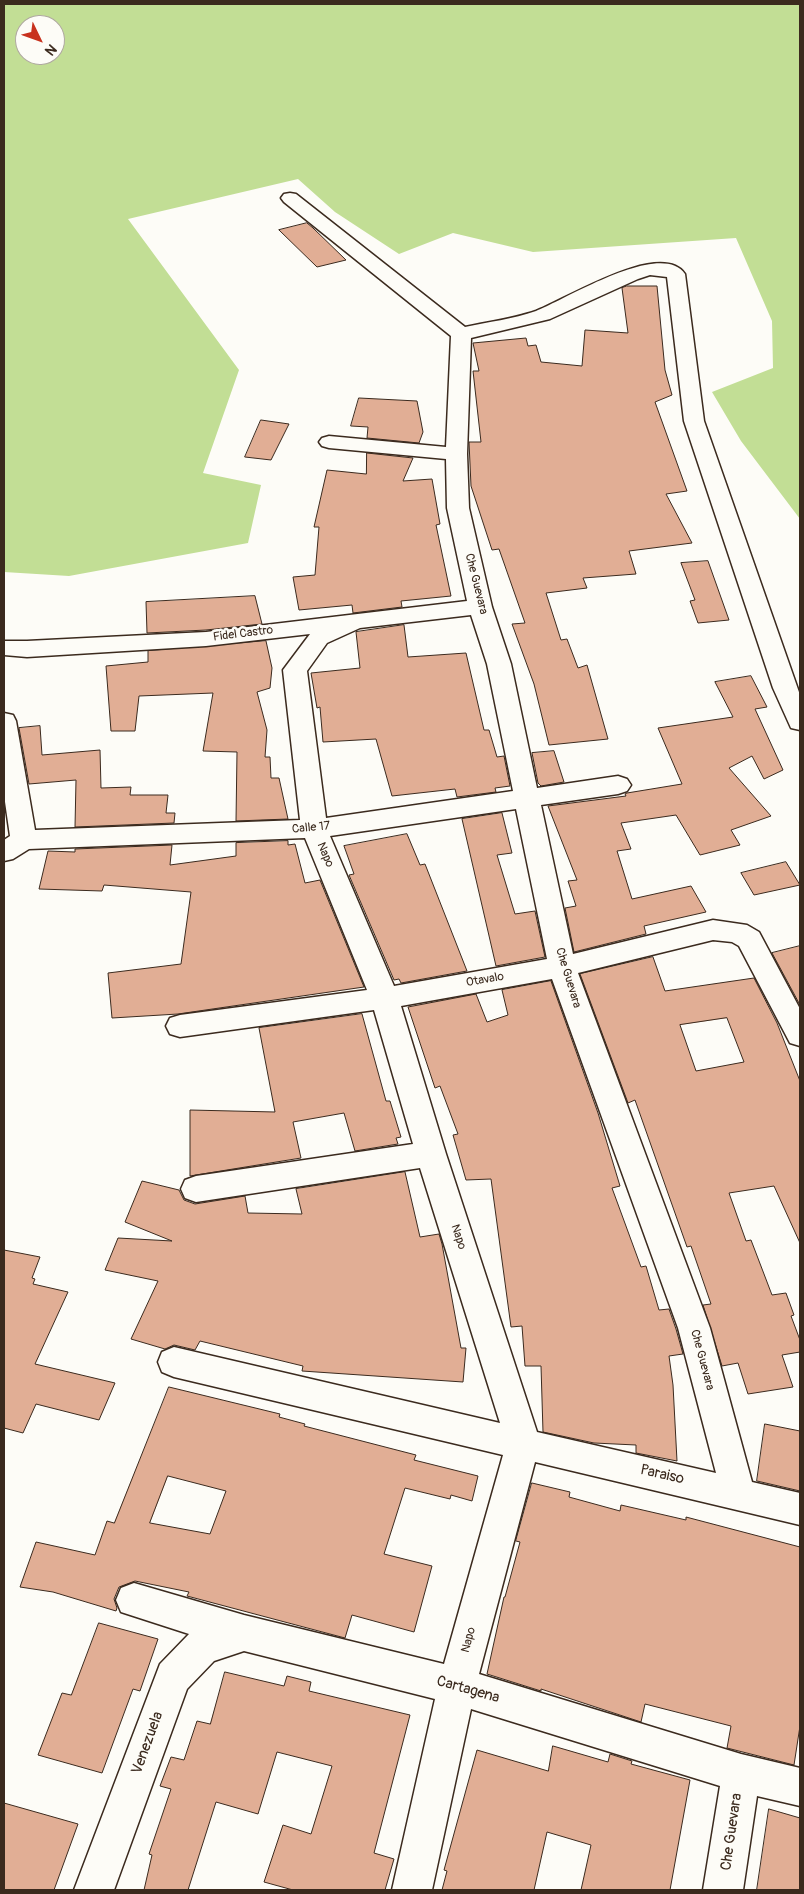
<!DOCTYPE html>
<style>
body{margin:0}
#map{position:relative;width:804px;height:1894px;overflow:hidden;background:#fdfcf7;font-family:Pangolin,sans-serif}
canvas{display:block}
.frame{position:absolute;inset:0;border:5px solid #3b2a1e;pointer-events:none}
.north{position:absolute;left:15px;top:15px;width:50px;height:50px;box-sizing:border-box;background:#fdfcf7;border:1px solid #afa8a0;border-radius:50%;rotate:132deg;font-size:14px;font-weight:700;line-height:20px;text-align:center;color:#3b2a1e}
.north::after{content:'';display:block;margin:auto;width:18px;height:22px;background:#c8321e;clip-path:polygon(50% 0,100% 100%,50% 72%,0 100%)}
</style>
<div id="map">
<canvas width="804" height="1894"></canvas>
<div class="frame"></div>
<div class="north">N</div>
</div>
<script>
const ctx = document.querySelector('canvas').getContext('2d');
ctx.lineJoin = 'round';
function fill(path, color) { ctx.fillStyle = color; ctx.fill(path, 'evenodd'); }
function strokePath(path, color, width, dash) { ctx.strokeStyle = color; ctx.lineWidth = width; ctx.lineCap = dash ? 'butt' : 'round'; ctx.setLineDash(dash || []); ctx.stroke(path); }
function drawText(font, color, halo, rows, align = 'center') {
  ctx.font = font + ' Pangolin,sans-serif'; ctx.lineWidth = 5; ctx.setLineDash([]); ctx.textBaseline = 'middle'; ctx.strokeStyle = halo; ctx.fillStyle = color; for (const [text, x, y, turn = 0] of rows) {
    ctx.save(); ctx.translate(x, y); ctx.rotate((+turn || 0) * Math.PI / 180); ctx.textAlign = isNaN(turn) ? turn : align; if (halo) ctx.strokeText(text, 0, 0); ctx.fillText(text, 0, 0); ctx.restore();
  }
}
fill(new Path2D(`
 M4,4H800V519L741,441L712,392L773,368L772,321L736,238L533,252L453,233L399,254L335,212L298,179L128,219L239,370L203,473L261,485L248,543L69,576L4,572ZM25,25H55V55H25Z`), '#c2de95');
const building = new Path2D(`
 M307,223L313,228L346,260L317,267L279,230Z
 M627,286H657L665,370L672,395L655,402L687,491L666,494L692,543L629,551L636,574L583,578L587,588L546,593L561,640L567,639L578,668L587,665L608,739L549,745L534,684L512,624L525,623L499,549L492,550L471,486L469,442H481L473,371H479L473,343L526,338L528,346L536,345L541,362L582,366L585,330L628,333L622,288Z
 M359,398L417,401L423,432L419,443L367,438L368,427L351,426Z
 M261,420L289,424L271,460L245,457Z
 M367,453L413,458L403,481L432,479L440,524L436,525L451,596L401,601L402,607L353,613L352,605L299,610L293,577L315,575L319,527H314L327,470L366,474Z
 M708,561L729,620L698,623L690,601L695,600L681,563Z
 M255,596L262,624L206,630L147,633L146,602Z
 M404,625L408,657L466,653L484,730H489L497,757L504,756L510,786L495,788L496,792L457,797L455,789L392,796L376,739L323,742L320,707L317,708L311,673L360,668L356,632Z
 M266,641L272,668L270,688L257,692L267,730L265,757H270L271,778H279L288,819L236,821L237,752L203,751L213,693L139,696L135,731H111L106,666L148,662V651Z
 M751,676L767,707L755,709L783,770L764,779L752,756L729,768L771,816L731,830L740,845L700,855L676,815L621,823L631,849L617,851L632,899L691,886L706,912L644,926L646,934L574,952L565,908L576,906L568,881L577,880L548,806L626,796L625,794L627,793L682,784L658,728L733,717L715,682Z
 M40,726L42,755L100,750L101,788L131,787L130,795H168L166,813H175L174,823L75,827L76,780L29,784L19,728Z
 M554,751L564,782L541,786L538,783L532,753Z
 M502,813L512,853L497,855L515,914L535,911L545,957L496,966L462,819Z
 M407,834L420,865L425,864L467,971L401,983L399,979L394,980L349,875L354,874L344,846Z
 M288,841V845L295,844L305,883L320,880L364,987L178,1014L112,1018L108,973L181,964L191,892L104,885L102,891L39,889L48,851L75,852V849L172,845L170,865L236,856V843Z
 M786,862L800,885L754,895L741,873Z
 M800,946V1005L772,953Z
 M653,957L665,991L754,978L777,1023L800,1081V1243L774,1186L729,1193L746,1241L751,1240L772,1295L786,1293L794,1315L791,1316L800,1340V1352L782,1355L793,1387L748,1394L738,1363L722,1366L703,1305L711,1304L691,1246L687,1247L635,1100L628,1103L580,974ZM727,1018L744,1062L696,1071L680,1025Z
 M551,981L598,1113L620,1186L612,1188L641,1267L646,1266L659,1310L669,1309L676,1329L683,1354L669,1356L673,1385L677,1461L636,1453V1445L594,1443L543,1432L541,1366H525L522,1326L511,1327L491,1179L466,1180L453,1135L458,1134L440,1086L435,1088L408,1007L476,994L487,1022L508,1015L502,990Z
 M362,1014L386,1101H390L401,1137L396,1138L398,1144L355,1151L344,1113L293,1122L301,1158L190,1176V1110L275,1112L259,1028Z
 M405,1172L420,1237L439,1234L442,1244L461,1348H466L463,1382L302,1371L303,1366L200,1341L195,1350L174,1345L165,1349L131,1339L158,1281L105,1270L118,1238L172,1241L125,1222L142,1181L179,1190L184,1200L195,1204L245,1196L248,1213L302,1214L296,1189Z
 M4,1250L40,1257L32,1278L35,1279L33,1284L68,1292L35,1364L115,1383L99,1420L36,1404L23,1433L4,1428Z
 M169,1387L280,1414L279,1417L305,1424L304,1426L416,1455L414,1460L478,1476L472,1501L451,1495L450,1499L405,1488L384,1554L432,1566L414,1632L352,1615L345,1638L187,1596L189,1592L135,1581L119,1587L114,1599L117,1608L116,1611L53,1592L20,1587L36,1542L95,1555L107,1521L114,1523ZM168,1476L226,1491L210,1534L150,1523Z
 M765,1424L800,1431V1491L757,1481Z
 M532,1483L570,1492L569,1497L620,1511L621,1505L686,1520V1517L800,1547V1726L794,1765L727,1748L731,1726L645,1704L641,1722L541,1689V1691L487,1674L504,1597H505L520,1542L516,1541Z
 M99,1623L158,1639L140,1691L133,1689L102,1773L38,1755L62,1693L71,1695Z
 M225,1672L284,1686L287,1676L311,1682L309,1691L410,1715L374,1853L394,1859L385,1890H293L264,1882L283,1825L311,1834L332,1766L277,1752L258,1814L216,1802L188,1890H144L152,1855L149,1854L171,1789L160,1786L171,1757L184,1760L197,1721L210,1724Z
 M553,1746L608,1762L610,1754L632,1761L631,1764L690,1780L670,1890H581L591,1845L547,1832L534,1890H442L447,1871L444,1870L477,1750L548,1771Z
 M4,1803L78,1824L54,1890H4Z
 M769,1809L800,1818V1890H757Z`);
fill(building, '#e1ae95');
strokePath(building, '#3b2a1e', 1);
const minor = new Path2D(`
 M290,193L296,194L465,327C488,322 513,319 536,311C565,300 661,239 685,274L704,421L800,695V730L791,728L773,688L684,421L667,277L650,275L638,279L550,319L471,338L467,454L469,508L492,607L511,664L537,788L618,776L627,779L631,785L627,791L618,794L541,805L573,954L713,920L747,925L759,932L800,1009V1046L790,1043L739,946L732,942L713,940L578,973L710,1328L752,1482L800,1493V1525L535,1462L479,1674L741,1754L800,1768V1806L757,1796L743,1890H703L720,1786L471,1709L432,1890H392L435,1699L244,1651L214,1661L187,1689L114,1890H74L160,1664L189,1634L121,1612L116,1600L121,1588L134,1583L244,1615L444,1664L503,1455L174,1377L162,1372L158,1362L162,1352L174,1347L500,1423L420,1168L196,1202L185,1198L181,1189L185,1180L196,1176L413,1144L374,1010L180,1037L170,1034L166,1026L170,1018L180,1015L367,990L305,838L29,849L13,859L4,861V840L10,836L4,795V713L13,715L16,721L35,830L300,820L283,670L310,634L206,646L27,657L4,655V641H27L206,632L467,601L447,508L446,459L329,448L322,446L319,442L322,438L329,436L446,447L451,336L284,202L281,198L284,194ZM471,615L487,664L513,791L326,818L307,671L327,643L360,628ZM516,809L547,959L394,986L330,836ZM552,979L678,1328L716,1473L537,1432L446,1154L401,1006Z`);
strokePath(minor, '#3b2a1e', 3);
fill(minor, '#fdfcf7');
drawText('12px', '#3b2a1e', '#fdfcf7', [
 ["Che Guevara",476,584,76],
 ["Fidel Castro",243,634,-7],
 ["Calle 17",311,828,-5],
 ["Napo",325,855,67],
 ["Che Guevara",568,978,73],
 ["Otavalo",485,980,-10],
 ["Napo",458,1237,72],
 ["Che Guevara",702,1360,75],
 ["Napo",469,1640,-75]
]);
drawText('15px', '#3b2a1e', '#fdfcf7', [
 ["Paraiso",662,1475,13],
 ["Cartagena",468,1690,16],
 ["Venezuela",148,1743,-70],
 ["Che Guevara",732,1832,-82]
]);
</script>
